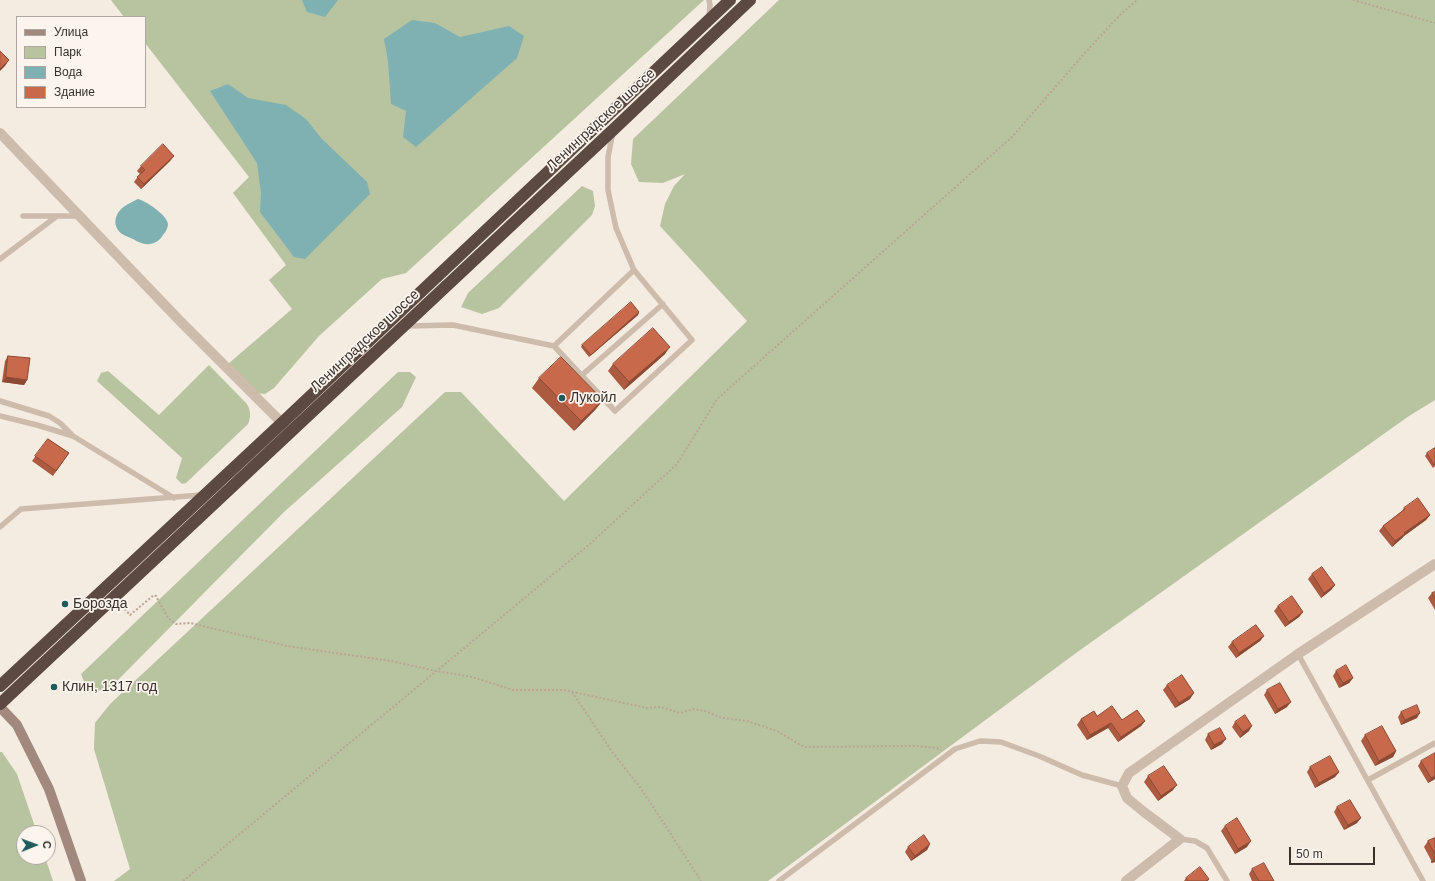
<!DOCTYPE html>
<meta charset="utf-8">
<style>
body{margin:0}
#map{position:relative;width:1435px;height:881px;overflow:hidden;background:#f4ebe1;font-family:Arial,sans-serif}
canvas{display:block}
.legend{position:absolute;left:16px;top:16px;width:130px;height:92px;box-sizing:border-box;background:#fbf5ee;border:1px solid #aea6a0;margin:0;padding:5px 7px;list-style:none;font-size:12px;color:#3b302b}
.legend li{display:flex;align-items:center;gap:8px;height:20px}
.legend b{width:20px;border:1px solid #aea6a0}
.north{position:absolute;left:16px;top:825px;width:40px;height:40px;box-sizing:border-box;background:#fbf5ee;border:1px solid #aea6a0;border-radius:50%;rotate:89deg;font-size:11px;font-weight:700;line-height:16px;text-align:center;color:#3b302b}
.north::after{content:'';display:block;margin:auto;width:14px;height:18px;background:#1f5a5e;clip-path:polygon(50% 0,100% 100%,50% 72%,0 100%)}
.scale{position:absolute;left:1289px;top:847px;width:86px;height:18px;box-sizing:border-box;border:2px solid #3b302b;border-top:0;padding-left:5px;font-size:12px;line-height:14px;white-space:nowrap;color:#3b302b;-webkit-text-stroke:3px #fbf5ee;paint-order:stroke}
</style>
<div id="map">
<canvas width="1435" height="881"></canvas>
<ul class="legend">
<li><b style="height:5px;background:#a18a7d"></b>Улица</li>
<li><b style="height:11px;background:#b8c4a0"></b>Парк</li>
<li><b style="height:11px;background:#7fb0b2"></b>Вода</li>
<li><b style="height:11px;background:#c8694b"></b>Здание</li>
</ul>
<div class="north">С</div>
<div class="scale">50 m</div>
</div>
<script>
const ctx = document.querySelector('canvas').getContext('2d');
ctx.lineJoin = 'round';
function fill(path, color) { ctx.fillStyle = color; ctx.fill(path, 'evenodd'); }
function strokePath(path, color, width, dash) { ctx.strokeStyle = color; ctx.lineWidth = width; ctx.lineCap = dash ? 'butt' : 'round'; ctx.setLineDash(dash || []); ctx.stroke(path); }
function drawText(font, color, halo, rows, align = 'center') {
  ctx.font = font + ' Arial,sans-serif'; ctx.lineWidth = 3.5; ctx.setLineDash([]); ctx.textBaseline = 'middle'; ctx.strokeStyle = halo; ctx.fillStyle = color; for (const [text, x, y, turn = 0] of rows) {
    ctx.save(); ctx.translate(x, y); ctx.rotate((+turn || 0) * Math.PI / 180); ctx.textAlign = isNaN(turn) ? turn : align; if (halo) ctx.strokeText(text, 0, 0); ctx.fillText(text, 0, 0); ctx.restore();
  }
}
fill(new Path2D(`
 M111,0H704L406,273L382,279L319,336L274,388L265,394L256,393L228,364L292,309L269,280L286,265L233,193L249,177L145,43V17H124Z
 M779,0H1435V400L1409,416L1076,653L768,881H114L130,869L94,749L95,723L110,704L445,392H461L564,501L747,321L660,226L665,204L674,186L685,174L663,183L639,182L631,164L633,139Z
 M582,186L593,191L595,206L592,215L499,308L482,314L461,307L468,293Z
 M209,365L247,404C251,412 251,416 248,424L186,483L182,484L176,478L182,458L97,381L101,373L108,371L159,415Z
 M398,372H410L416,377L402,407L284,512L110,688L88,693L81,674Z
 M0,752H2L17,774L37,833H24V857H45L53,881H0Z`), '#b8c4a0');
fill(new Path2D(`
 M302,0H338L325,17L307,12Z
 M412,20L435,23L460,37L509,26L524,36L517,58L416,147L403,137L406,111L391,104L388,61L384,39Z
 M228,84L248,98L286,105L306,119L322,139L367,182L370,194L305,259L294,257L260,212L261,193L257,163L210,91Z
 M138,199C146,201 167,215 168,224C168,228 165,233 163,235C160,240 156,243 150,244C144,245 138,242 133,239C129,237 125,236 122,234C111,226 115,212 125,206C129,203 134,201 138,199Z`), '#7fb0b2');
strokePath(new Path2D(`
 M1353,0L1435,23
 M122,606L130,615L154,595L156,596L168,618L176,624L190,623L287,646L391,661L436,671L472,677L513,690H564L647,708L661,707L680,713L693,709L705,711L722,718L747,721L777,731L804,747L916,746L937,748L941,750
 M572,692L613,753L639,786L665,825L701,881
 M183,881L591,543L677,464L717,399L1013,136L1083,55L1120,15L1137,0`), '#b9a596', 2, [2, 2]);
strokePath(new Path2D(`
 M709,0L710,5L709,17
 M23,216H79
 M0,259L57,216
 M407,326L453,325L554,346L615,411L692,340L634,270L616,228L608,190V157L613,132
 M554,346L634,270
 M582,375L663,304
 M0,401L49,416L60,423L72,435
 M0,416L37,425L73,436L174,498
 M0,527L21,509L201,495
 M1298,654L1423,881
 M1368,780L1435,743
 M1180,839L1195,841L1207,848L1227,881
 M779,881L955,749L980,741L1001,742L1039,756L1082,775L1122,786`), '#cdbbac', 5.5);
strokePath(new Path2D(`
 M0,133L181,322L282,423
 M1126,881L1180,839L1144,812L1127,798L1122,786L1129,773L1298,654L1435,564`), '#cdbbac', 10);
strokePath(new Path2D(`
 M0,707L17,725L49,789L81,881`), '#a18a7d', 10);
strokePath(new Path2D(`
 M0,686L282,423L730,0
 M0,704L614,129L750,0`), '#5c4a42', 12);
fill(new Path2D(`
 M174,156L170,161L141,189L134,182L140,174L137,171L141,166Z
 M639,312L638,315L589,357L581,347L582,345Z
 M665,354L624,390L608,371L613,364Z
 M8,356L27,380L24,385L2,382L5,361Z
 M539,378L603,400L595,410L574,431L532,388Z
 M48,439L69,453L53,476L32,461Z
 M1427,453L1435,466L1433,468L1425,456Z
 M1404,508L1430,515L1426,520L1404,536L1401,539L1392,547L1379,531L1383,526L1402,511Z
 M1312,574L1335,585L1331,590L1321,598L1308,579Z
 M1435,592V610L1428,598L1432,593Z
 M1278,606L1303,612L1299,617L1285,627L1274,611Z
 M1264,636L1260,641L1236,658L1228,647L1232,642Z
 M1336,671L1353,678L1349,683L1339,688L1333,676Z
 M1167,685L1190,699L1175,708L1163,690Z
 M1267,690L1287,707L1275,714L1264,695Z
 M1401,712L1417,718L1401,725L1398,717Z
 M1097,716L1122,720L1145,721L1141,726L1118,742L1108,728L1087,740L1077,725L1081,719Z
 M1235,722L1249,731L1240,738L1232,727Z
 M1208,734L1222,744L1211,750L1205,740Z
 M1365,735L1396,751L1393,757L1375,766L1361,741Z
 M1421,761L1435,779L1428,783L1418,766Z
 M1310,767L1339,772L1335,777L1315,788L1307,772Z
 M1148,776L1173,790L1158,801L1144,782Z
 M1337,807L1357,823L1344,830L1334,812Z
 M1225,826L1247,847L1235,854L1221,831Z
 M1435,838V862L1431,863V860L1424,847L1428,841Z
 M930,844L927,850L911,861L905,852L908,847Z
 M1252,869L1274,881H1252L1249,874Z
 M1186,878L1209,879L1208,881H1184Z`), '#ac5a40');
fill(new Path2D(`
 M9,60L5,66L0,71V69Z
 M174,156L170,161L141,189L144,184Z
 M639,312L638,315L589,357L591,355Z
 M670,347L665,354L624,390L629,382Z
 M6,377L27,380L24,385L2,382Z
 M603,400L595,410L574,431L581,421Z
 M1430,515L1426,520L1404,536L1401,539L1392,547L1395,541L1404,533Z
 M1335,585L1331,590L1321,598L1324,593Z
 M1303,612L1299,617L1285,627L1289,622Z
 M1264,636L1260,641L1236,658L1239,653Z
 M1353,678L1349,683L1339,688L1343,683Z
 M1194,693L1190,699L1175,708L1179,703Z
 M1291,702L1287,707L1275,714L1278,709Z
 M1420,713L1417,718L1401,725L1405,720Z
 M1145,721L1141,726L1118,742L1121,737Z
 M1111,723L1108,728L1087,740L1090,735Z
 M1252,726L1249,731L1240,738L1243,732Z
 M1226,739L1222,744L1211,750L1214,745Z
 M1396,751L1393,757L1375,766L1379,761Z
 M1339,772L1335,777L1315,788L1319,783Z
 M1435,776V779L1428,783L1431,778Z
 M1177,785L1173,790L1158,801L1161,796Z
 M1361,818L1357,823L1344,830L1348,825Z
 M1251,841L1247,847L1235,854L1238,849Z
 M930,844L927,850L911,861L915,856Z
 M1435,858V862L1431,863Z`), '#8c4a34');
const building = new Path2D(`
 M0,51L9,60L0,69Z
 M163,144L174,156L144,184L137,177L145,170L141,166Z
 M631,302L639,312L591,355L582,345Z
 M653,328L670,347L629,382L613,364Z
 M8,356L30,358L27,380L6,377Z
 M561,357L603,400L581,421L539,378Z
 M48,439L69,453L56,471L35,456Z
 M1435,448V465H1434L1427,453Z
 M1418,498L1430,515L1404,533L1405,534L1395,541L1383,526L1405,509L1404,508Z
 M1322,567L1335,585L1324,593L1312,574Z
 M1435,592V599L1432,593Z
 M1292,596L1303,612L1289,622L1278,606Z
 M1256,625L1264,636L1239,653L1232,642Z
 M1346,665L1353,678L1343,683L1336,671Z
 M1182,675L1194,693L1179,703L1167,685Z
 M1280,683L1291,702L1278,709L1267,690Z
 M1417,705L1420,713L1405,720L1401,712Z
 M1112,706L1122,720L1137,710L1145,721L1121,737L1111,723L1090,735L1081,719L1094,711L1097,716Z
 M1245,715L1252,726L1243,732L1235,722Z
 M1382,726L1396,751L1379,761L1365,735Z
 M1220,728L1226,739L1214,745L1208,734Z
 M1435,753V776L1431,778L1421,761Z
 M1330,756L1339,772L1319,783L1310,767Z
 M1164,766L1177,785L1161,796L1148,776Z
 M1350,800L1361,818L1348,825L1337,807Z
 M1237,818L1251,841L1238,849L1225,826Z
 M924,835L930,844L915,856L908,847Z
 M1435,838V858V855L1428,841Z
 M1264,863L1274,881H1259L1252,869Z
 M1200,867L1209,879L1206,881H1188L1186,878Z`);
fill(building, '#c8694b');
strokePath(building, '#8c4a34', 1);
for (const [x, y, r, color] of [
 [562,398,4,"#1f5a5e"],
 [65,604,4,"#1f5a5e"],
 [54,687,4,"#1f5a5e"]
]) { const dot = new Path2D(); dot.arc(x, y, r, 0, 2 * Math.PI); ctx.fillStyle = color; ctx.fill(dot); strokePath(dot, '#fbf5ee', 1.5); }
drawText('14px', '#3b302b', '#fbf5ee', [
 ["Ленинградское шоссе",601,120,-43],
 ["Ленинградское шоссе",365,341,-43]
]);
drawText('14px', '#3b302b', '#fbf5ee', [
 ["Лукойл",570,398],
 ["Борозда",73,604],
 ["Клин, 1317 год",62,687]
], 'left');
</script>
